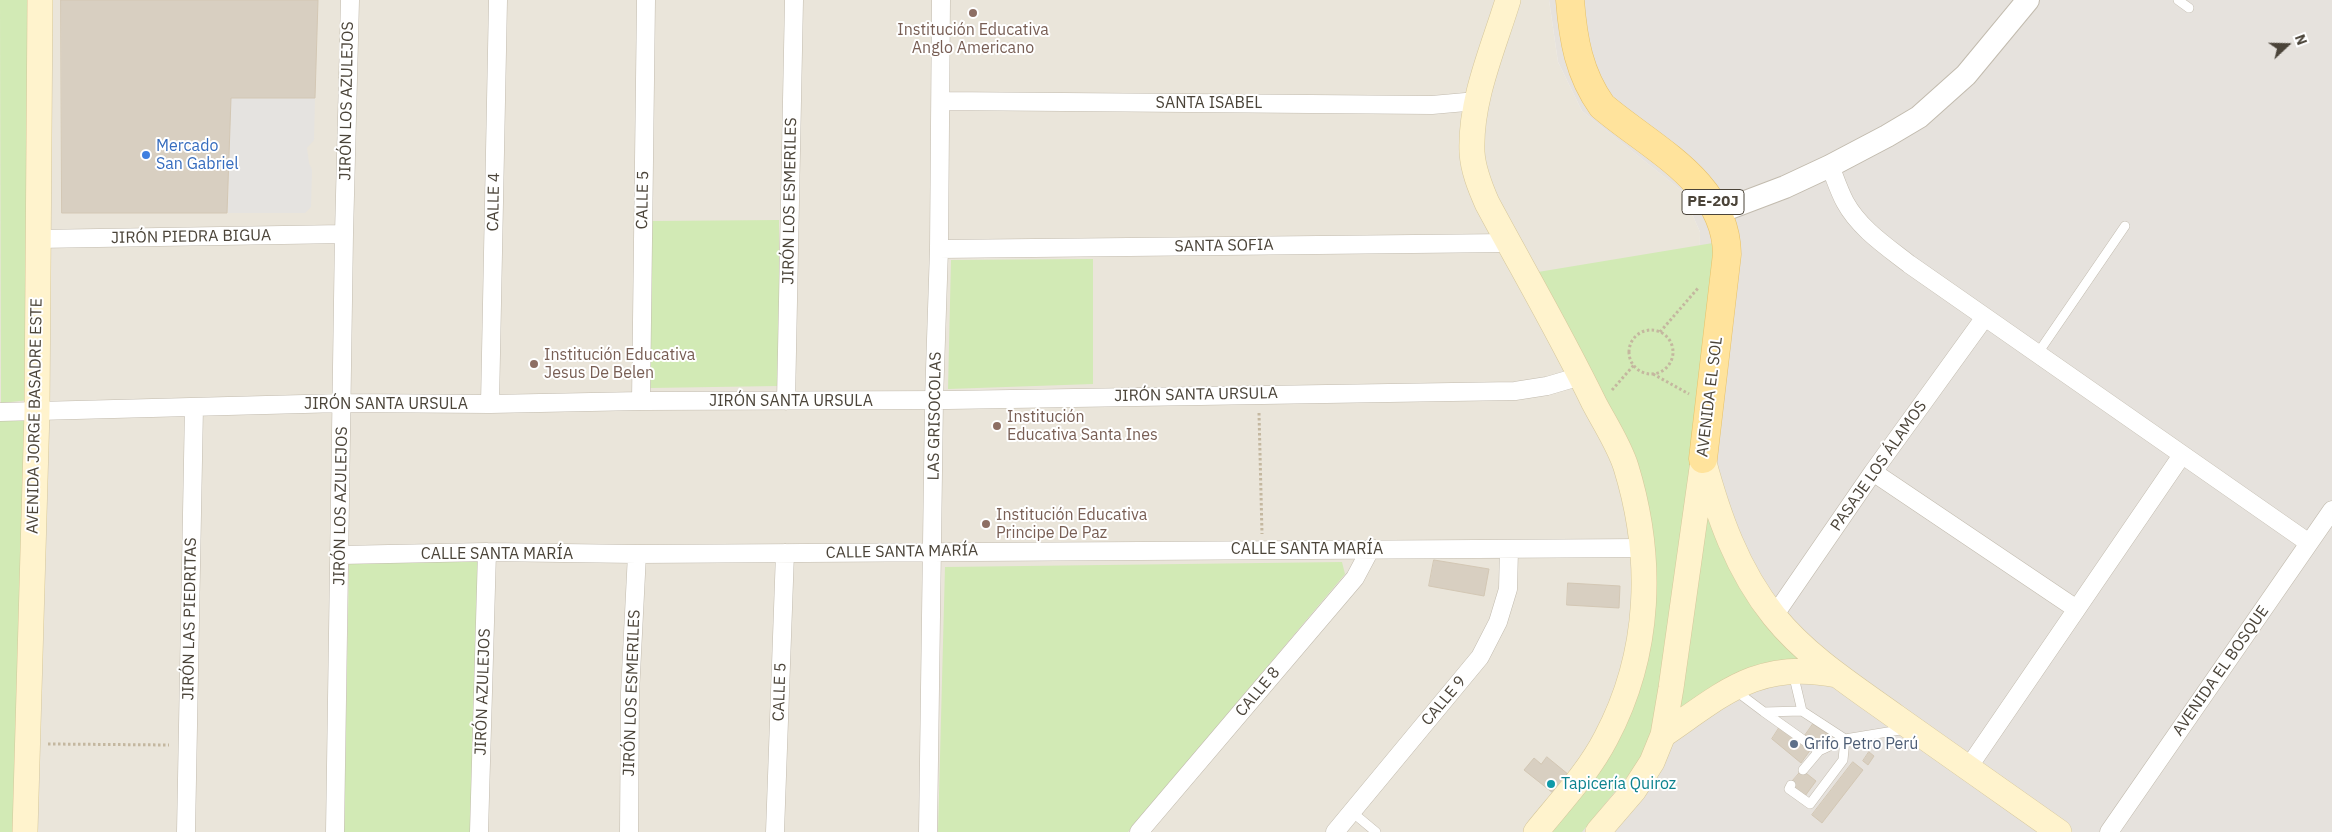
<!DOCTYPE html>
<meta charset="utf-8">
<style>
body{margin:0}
#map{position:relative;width:2332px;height:832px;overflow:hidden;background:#f6f3ec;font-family:"IBM Plex Sans",sans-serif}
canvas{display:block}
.north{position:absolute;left:2262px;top:20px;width:50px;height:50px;-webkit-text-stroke:4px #fff;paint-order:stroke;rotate:69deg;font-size:14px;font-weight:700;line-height:20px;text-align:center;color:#4b4439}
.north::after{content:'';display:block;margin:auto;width:18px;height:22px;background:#4b4439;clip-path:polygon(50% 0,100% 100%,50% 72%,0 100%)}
</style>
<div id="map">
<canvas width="2332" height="832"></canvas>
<div class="north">N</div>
</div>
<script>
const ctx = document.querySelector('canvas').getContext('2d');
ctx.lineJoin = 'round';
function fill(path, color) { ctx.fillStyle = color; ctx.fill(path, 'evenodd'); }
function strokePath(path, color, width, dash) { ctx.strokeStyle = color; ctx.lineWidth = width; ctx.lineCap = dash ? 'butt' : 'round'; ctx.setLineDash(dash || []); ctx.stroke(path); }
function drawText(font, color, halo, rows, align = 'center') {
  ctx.font = font + ' "IBM Plex Sans",sans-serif'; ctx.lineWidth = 4; ctx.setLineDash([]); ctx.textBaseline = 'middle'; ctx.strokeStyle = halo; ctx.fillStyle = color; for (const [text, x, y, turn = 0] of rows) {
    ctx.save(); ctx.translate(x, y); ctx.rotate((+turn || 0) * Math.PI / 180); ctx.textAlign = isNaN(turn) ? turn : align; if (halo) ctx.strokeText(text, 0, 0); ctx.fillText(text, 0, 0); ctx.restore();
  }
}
fill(new Path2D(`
 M0,0H1549L1558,62L1582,111L1682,191L1700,232L1699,345L1651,674L1565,832H0Z`), '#eae5da');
fill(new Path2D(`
 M1549,0H2332V832H1565L1591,800L1699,345L1700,232L1682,191L1582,111L1558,62Z`), '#e6e2dd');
fill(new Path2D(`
 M0,0H35L30,400L1,403Z
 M779,220V386L649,388L652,221Z
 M1713,243L1722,252L1655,722L1644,756L1582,832H1546L1594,773L1655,571L1538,272Z
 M1093,259V384L948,389L951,260Z
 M28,420L20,832H0V421Z
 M1704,510L1807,660L1682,711L1678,706Z
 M349,561H479L472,832H344Z
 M1342,562L1345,574L1128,832H938L945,567Z`), '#d2eab5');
fill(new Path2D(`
 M231,98H315L314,140L307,148L309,163L312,170L311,207L305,213H228Z`), '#e5e3e0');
const building = new Path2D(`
 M61,0H318L315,98H231L227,213H62Z
 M1434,560L1489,569L1484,596L1429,586Z
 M1568,583L1620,586L1619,608L1567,605Z
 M1813,724L1828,734L1818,748L1804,737Z
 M1781,725L1811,749L1801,763L1772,739Z
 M1869,752L1874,756L1868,765L1863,761Z
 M1547,757L1569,775L1553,793L1524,770L1534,758L1541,764Z
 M1853,762L1863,770L1822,823L1812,815Z
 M1802,770L1816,781L1805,796L1790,784Z`);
fill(building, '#d8cfc1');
strokePath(building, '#d3c7b4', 1);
const service = new Path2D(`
 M2178,0L2189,8
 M2038,353L2125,226
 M1793,673L1802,711L1845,739L1906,729
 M1736,691L1764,712L1802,711
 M1764,712L1819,751L1845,739
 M1803,770L1819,751
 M1791,785L1789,789L1810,804L1843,760L1845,739
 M1352,812L1376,832`);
const minor = new Path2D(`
 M941,101L1432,105L1477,101
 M1830,166C1835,178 1839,191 1845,202C1859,228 1886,246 1909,264L2309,543
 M37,239L344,234
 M939,249L1508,243
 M641,401L646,0
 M786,401L794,0
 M490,404L498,0
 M0,412L342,403L490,404L641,401L948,400L1515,391L1547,386L1581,376
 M1873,472L2075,608
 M340,555L487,552L637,554L1644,548
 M1774,616L1873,472L1985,317
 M1968,768L2182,455
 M186,832L194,407
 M335,832L344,234L350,0
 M479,832L487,552
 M629,832L630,693L637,554
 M775,832L785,553
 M928,832L934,400L939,249L941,0
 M1139,832L1355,578L1371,548
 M1335,832L1480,657L1498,622L1508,589L1509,550
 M2109,832L2332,510`);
const tertiary = new Path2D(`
 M1719,212L1785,187L1830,166L1887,136L1919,117L1966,75L2028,0`);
const secondary = new Path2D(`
 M1508,0C1493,49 1470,100 1472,152C1473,170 1480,187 1487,203C1523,270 1561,335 1594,403C1605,424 1619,445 1626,467C1654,558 1651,653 1606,738C1588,773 1560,802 1536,832
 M1703,459C1718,515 1737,570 1774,616C1807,657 1853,686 1896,717C1950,755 2005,794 2059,832
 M1663,735C1723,694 1758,659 1837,675
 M25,832L37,411L40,0
 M1598,832L1634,790L1652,762L1663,735L1671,688L1702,468`);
const primary = new Path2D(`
 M1570,0C1573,39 1579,74 1602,106C1651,148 1726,182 1727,254L1703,459`);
strokePath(service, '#c2bbae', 10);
strokePath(minor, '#c2bbae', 19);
strokePath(tertiary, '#c2bbae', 24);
strokePath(secondary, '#d6c79b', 26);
strokePath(primary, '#e6c16a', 29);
strokePath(new Path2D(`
 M1629 352a22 22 0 1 1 44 0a22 22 0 1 1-44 0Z
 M1660,332L1699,287
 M1653,374L1689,394
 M1612,390L1634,365
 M1259,413L1262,534
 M48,744L169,745`), '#c4b79f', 3, [2.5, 2.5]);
strokePath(service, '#fff', 9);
strokePath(minor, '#fff', 18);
strokePath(tertiary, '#fff', 22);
strokePath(secondary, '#fff3cd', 25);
strokePath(primary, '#ffe39c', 28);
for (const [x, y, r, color] of [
 [973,13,5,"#8d6e63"],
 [146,155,5,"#3f7fe0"],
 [534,364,5,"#8d6e63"],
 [997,426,5,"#8d6e63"],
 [986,524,5,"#8d6e63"],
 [1794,744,5,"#5c6f8a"],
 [1551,784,5,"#0f9aa8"]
]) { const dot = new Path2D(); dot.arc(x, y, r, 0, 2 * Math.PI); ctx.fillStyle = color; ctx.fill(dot); strokePath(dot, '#fff', 2); }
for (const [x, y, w] of [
 [1713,202,62]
]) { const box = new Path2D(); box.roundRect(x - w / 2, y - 12.5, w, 25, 4); ctx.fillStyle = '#fff'; ctx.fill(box); strokePath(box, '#4b4439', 1); }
drawText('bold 15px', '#4b4439', null, [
 ["PE-20J",1713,202]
]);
drawText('16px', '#785e54', '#fff', [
 ["Institución Educativa",973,30,"center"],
 ["Anglo Americano",973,48,"center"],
 ["Institución Educativa",544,355],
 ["Jesus De Belen",544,373],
 ["Institución",1007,417],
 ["Educativa Santa Ines",1007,435],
 ["Institución Educativa",996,515],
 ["Principe De Paz",996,533]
], 'left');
drawText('16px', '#4b4439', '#fff', [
 ["JIRÓN LOS AZULEJOS",347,101,-89],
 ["SANTA ISABEL",1209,103],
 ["CALLE 5",643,200,-89],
 ["JIRÓN LOS ESMERILES",790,201,-89],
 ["CALLE 4",494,202,-89],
 ["JIRÓN PIEDRA BIGUA",191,237,-1],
 ["SANTA SOFIA",1224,246,-1],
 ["JIRÓN SANTA URSULA",1196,395,-1],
 ["AVENIDA EL SOL",1710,397,-83],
 ["JIRÓN SANTA URSULA",791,401],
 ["JIRÓN SANTA URSULA",386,404],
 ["AVENIDA JORGE BASADRE ESTE",35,416,-89],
 ["LAS GRISOCOLAS",935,416,-89],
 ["PASAJE LOS ÁLAMOS",1879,466,-55],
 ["JIRÓN LOS AZULEJOS",341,506,-89],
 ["CALLE SANTA MARÍA",1307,549],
 ["CALLE SANTA MARÍA",902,552,-1],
 ["CALLE SANTA MARÍA",497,554],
 ["JIRÓN LAS PIEDRITAS",190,619,-89],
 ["AVENIDA EL BOSQUE",2221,671,-55],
 ["JIRÓN AZULEJOS",483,692,-88],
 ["CALLE 5",780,692,-88],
 ["CALLE 8",1258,692,-50],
 ["JIRÓN LOS ESMERILES",632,693,-88],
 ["CALLE 9",1444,701,-50]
]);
drawText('16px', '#366cbe', '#fff', [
 ["Mercado",156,146],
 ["San Gabriel",156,164]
], 'left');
drawText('16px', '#4e5e75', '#fff', [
 ["Grifo Petro Perú",1804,744]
], 'left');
drawText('16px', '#0d838f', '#fff', [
 ["Tapicería Quiroz",1561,784]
], 'left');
</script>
